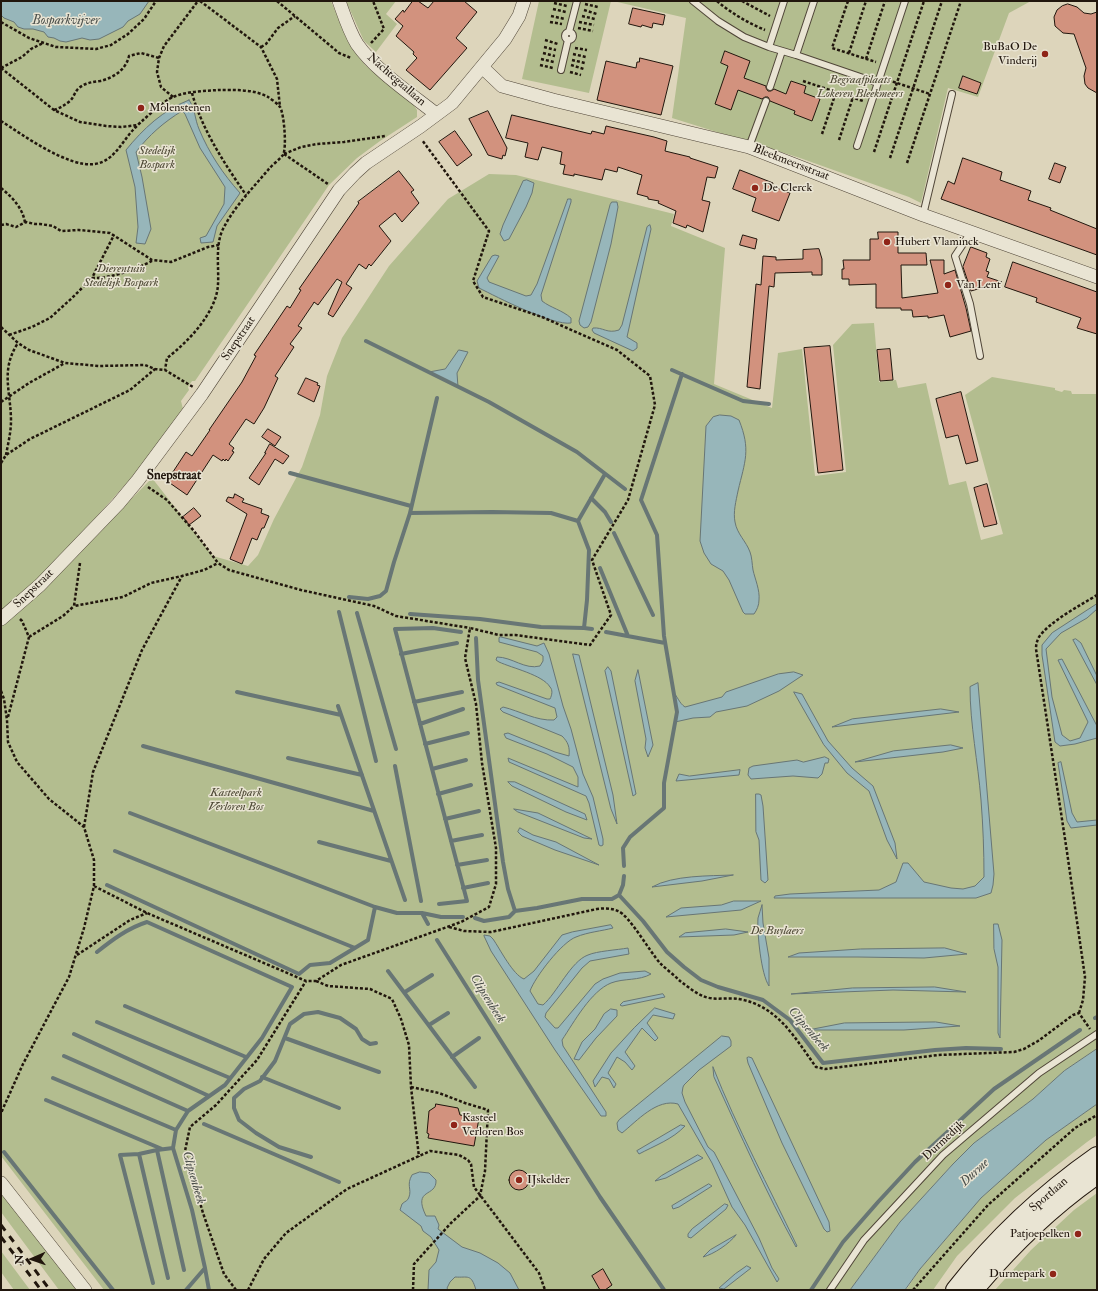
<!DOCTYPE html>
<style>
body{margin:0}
#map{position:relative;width:1098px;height:1291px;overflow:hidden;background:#ddd5bb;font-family:"IM FELL Double Pica",serif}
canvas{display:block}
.frame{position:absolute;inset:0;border:2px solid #21160d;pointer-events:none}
.north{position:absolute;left:12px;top:1239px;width:40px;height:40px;-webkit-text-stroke:3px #e9e4d3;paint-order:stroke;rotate:268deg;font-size:11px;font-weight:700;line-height:16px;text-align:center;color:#21160d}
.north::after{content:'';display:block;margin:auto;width:14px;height:18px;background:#21160d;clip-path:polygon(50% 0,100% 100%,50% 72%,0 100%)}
</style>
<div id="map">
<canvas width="1098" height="1291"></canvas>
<div class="frame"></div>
<div class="north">N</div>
</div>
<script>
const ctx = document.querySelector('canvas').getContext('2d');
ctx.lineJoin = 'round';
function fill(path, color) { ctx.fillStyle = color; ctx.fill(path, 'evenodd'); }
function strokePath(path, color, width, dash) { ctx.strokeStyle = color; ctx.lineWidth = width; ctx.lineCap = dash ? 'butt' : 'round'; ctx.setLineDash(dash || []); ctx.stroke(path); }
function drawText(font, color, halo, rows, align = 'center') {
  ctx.font = font + ' "IM FELL Double Pica",serif'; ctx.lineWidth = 3; ctx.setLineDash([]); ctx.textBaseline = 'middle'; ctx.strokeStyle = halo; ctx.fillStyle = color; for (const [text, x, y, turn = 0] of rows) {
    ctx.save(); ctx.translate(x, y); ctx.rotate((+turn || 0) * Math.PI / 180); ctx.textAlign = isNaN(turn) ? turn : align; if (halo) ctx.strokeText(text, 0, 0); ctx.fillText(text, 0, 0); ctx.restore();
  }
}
fill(new Path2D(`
 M1,1H331L346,37L365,65L413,104L417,110V117L380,141L357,158L329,185L195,381H192L188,387L189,390L181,401L183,409L140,468L81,534L44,573L1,611Z
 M346,1H396L386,14L397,24L376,52L364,41Z
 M539,1H611L589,93L522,79Z
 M613,1H1031L1009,13L978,97L948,88L921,203L909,197L800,158L672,118L686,18Z
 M489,174L516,175L674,214L671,226L725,248L714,384L772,408L778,353L802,349L815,476L846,472L833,345L852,324L874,323L879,382L896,380L898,388L926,383L949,485L966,481L981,540L1003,534L965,395L992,377L1055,388V390L1062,392L1064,390L1071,391L1072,394H1097V1049L1064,1071L1033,1099L974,1143L953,1164L900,1222L850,1290H104L1,1156V627L35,597L152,478L213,556L248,566L258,555L274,519L302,467L320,415L327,376L342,338L389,266L448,199Z
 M1097,1104V1135L1087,1142L1015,1198L957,1256L933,1290H906L920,1269L981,1198L1046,1140Z
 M1,1192L78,1290H59L1,1212Z
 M1097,1193V1290H995L1031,1250L1074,1210Z
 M1,1251L30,1290H14L1,1272Z`), '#b3bd8f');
const water = new Path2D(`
 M1,1H149L140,14L128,21L123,27L99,39L90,40L82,38L66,42L60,41L54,38L48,37L44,32L33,29H24L18,27L14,22L4,18L1,15Z
 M189,100C195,108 195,120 199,129C209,153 223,174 240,193L238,196L217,226L213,242L201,243L200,238L206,236L224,204L225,187L200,148L185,114L182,111C164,122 149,135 136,152L142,177L151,229L145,244L136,243L138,227L135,187L126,150C143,129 163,110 189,100Z
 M527,180L534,183L532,193L526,207L509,239L504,241L500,234L503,225L523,181Z
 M568,199H571V202L541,295L542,301C551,308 562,310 571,318V323C553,326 497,297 479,288L477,281L492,256L495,255L499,256L487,278L489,282L526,296L531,295L537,284L567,201Z
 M612,202H617L618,207L611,244L591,322L588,327L584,328L580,325L579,321L610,205Z
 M650,225L651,229L627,337L637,343V348L633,351L594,333L592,330L593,328C603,327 607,334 619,330L622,325L646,231L647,227Z
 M459,350L468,352L457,373L458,387L429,372L445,369Z
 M720,415L731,416L739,420C751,450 745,461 738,491C736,501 733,512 735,522C737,534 746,541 750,552C752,557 752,564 753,570C755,579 760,590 759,600C759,605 757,610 754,614H745L743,612L729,580L723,571L711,564L704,553L700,541L706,426L713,417Z
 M1097,604V609L1087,618L1061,633L1046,649L1052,697L1062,735L1070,741L1080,738L1088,722L1058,660L1062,659L1097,726V738L1075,744L1060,746L1055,742L1042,655V645L1052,633Z
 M501,637L537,646L544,643L549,654L563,706L571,729L583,774L593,797L603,839V845L601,846L599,845L589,803L586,796L509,762L508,758L578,787V777L573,767L547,754L506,738L504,734L508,733L555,752L569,756C570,747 568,742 562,736L503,712L500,709L503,707C520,711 536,721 554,720L557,717L555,708L497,685L496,683L499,682L547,699H550C552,695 553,690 550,687C543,675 512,668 499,662L496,660L497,657C512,657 525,670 540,666L543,661V656L537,652L499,642V638Z
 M1076,639L1081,643L1097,676V685L1073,640Z
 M573,654L579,655L613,795L617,824L611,809Z
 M608,667L611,671L636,794L633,796L605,671Z
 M638,670L653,745L648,757L645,748L646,739L635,681Z
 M794,672L803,675L779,691L747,706L716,712L710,717L693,718L675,722L677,712L673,692C678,697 679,703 685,707L722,697L726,692L778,674Z
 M978,683L994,874L993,885L991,893L976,898H774L775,896L790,894L879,890L896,882L903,863H908L924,882L951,888L963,889L975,886L984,877C984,851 983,825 981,800C978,762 970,725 970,687Z
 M794,692L802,694L828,741L852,768L873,786L895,843L897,859L887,840L869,791L847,773L824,745Z
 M941,709L959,712L832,727L852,719Z
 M951,745L963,748L943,752L855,762L893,751Z
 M825,757L829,759L828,763H825L822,774L818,778L793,776L751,779L748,775L749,768L753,766L797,760L803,762Z
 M1061,762L1072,813L1077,822L1097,820V825L1071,828L1067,821L1058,763Z
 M740,770L739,775L676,781L679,774L689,776Z
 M515,782L585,814L587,820L566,812L512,786L508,782Z
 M756,794H759L761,795L763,806L768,880L765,883L761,880L759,840L756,832Z
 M514,809L538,813L592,839L584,838L518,812Z
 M520,828L533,835L556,842L599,865L555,850L522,836L518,832Z
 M733,875L702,881L652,887C673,875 710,876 733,875Z
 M734,901H761L741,910L666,917L681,908L721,905Z
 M762,905L763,923L769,958V986C761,974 757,933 758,918C759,914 761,909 762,905Z
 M994,924H998L1002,940L1000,1038L998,1033V967L994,949Z
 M611,925L613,928C602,931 588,932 576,937C562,942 535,977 530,991L538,1004L543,1005C557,993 571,961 588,955C597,951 617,950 628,948L629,954L590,961L582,968L546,1013L545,1017L555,1028H558L595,984L603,979L620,973L645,971L651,974C639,981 624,978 611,983C591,991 574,1022 562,1040L563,1046L606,1112V1116H601L555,1050L491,951L484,936V935L490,936L493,939C500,949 513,975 524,979L534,971L562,935L572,932Z
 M726,929L748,932L734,935L679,937L685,933Z
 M945,948L967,954L924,958L858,957H788L799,953L860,949Z
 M935,987L966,992L893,990L791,994L852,988Z
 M663,994L665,997L622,1006L620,1005L623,1002Z
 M655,1008L675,1014L673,1019L653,1015L647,1023L658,1038L655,1041L642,1028L625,1052L635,1066L632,1070L625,1062L617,1057L608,1073L616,1084L614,1088L609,1079L602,1077L595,1087L593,1081L611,1053L634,1028Z
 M611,1009L617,1010V1016L596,1038L579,1060L574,1059L582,1042L595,1029L604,1014Z
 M936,1022L960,1026L904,1030H808L844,1023Z
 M722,1036L729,1037L731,1041V1046L699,1070L684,1085L683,1087L682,1093L685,1102L708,1147L714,1152L759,1238L772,1268L779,1279L777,1282L745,1225L732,1207L712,1163L678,1104C657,1098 637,1121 622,1133L618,1130L617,1123L619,1120Z
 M1097,1049V1104L1046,1140L981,1198L920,1269L905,1290H850L900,1222L953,1164L974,1143L1033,1099L1064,1071Z
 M749,1057L752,1058L829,1222L830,1231L827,1232L824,1229L782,1143L748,1063L747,1058Z
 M713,1067C737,1128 769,1187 797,1246L796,1247C766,1192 740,1134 714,1077Z
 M681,1125L685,1126C673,1139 654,1146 639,1154L637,1151Z
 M698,1155L703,1158L666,1178L655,1181L661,1176Z
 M420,1172L429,1173L436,1180C437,1198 412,1187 426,1216H435L439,1225L438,1229L462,1247L480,1253L498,1263L510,1273L519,1290H476C471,1273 468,1278 455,1277L450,1282L447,1288L448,1290H428L429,1270L436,1262L439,1250L431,1237L423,1231L421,1226L400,1210C401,1208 401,1206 402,1204C405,1201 408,1201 409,1197C412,1189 406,1185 412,1175Z
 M709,1184L712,1186L679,1207L673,1209L672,1206Z
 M725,1204L728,1205L726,1209L691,1238L688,1237V1234L692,1229Z
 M736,1235C729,1244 714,1254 703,1257L710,1250Z
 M747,1266L751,1268L724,1289L719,1288L735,1274Z`);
fill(water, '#97b6ba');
strokePath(water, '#687675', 1);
strokePath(new Path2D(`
 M366,341L489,402L577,452L625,489
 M672,370L743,401L769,404
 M437,398L410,513L492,512L551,513L578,521L589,550L587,600L584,628L592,629
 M290,473L411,506
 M591,498L605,512L611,522
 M578,521L605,474
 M614,533L653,615
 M600,568L628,636
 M349,597L368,599L380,596L386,591L394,562L410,513
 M339,612L376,761
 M357,613L396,749
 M410,614L480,619L541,627L584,628
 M606,632L665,643
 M476,638L478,680L503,862L508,889L515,911
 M401,654L457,643
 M237,692L341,715
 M414,702L462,692
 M338,706L405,900
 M420,724L463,709
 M425,744L468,733
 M143,746L374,811
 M288,758L362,775
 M395,766L421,901
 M432,769L466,760
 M438,794L471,785
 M130,813L375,907
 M445,819L479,811
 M451,841L482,835
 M319,842L391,861
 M115,851L355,948
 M457,865L487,860
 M624,866L623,848L630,837L664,808V783L677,712L664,636L657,535L641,500L682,374
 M107,885L299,974L310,965L330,963L368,940L375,907L397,913H422L428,924
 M463,888L488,883
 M619,895L643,921L667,952L684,967L701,980L718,987L763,1000L790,1020L823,1063L935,1050L966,1048L1001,1049
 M439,904L467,901L395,629L433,628L461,632
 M422,913L441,917H463
 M475,918L484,921L509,917L515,911L537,908L582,899H612L619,895L623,885L624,876
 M437,940L600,1197L664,1290
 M97,952C112,940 128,928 147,922L292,987L262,1038L225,1085L188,1111L176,1130L173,1148L192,1210L205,1268L186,1290
 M388,971L475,1087
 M405,992L432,975
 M125,1006L246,1057
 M1095,1018L1097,1017
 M97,1022L230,1078
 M429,1025L448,1013
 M74,1034L209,1096
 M285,1038L379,1072
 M64,1056L188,1111
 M452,1057L479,1038
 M262,1077L339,1108
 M53,1078L176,1130
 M46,1100L162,1149
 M204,1124L339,1182
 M173,1148L157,1150L184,1270
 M157,1150L139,1154L168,1278
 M4,1152L113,1290
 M139,1154L120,1155L153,1283
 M311,1157L279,1147L256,1133L239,1120L234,1108V1098L244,1089L260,1081L275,1061L290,1024L304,1014L318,1012L340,1018L356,1029L362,1039L370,1044L376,1043
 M205,1268L209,1290
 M811,1290L843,1242L878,1202L915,1162L994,1089L1080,1030`), '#687675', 4);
const building = new Path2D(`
 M413,1H418L428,8L434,1H464L477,12L456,38L467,48L430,90L406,70L417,58L413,54L414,52L396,36L403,26L395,19L403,10L404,12Z
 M1068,4L1077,7L1084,13L1091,14L1097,12V93L1088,88L1085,84L1084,76L1086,68L1074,34L1063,33L1055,26L1054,17L1057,10L1062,6Z
 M633,8L665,15L663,25L653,23L652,28L642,25L641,27L629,24Z
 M725,51L750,61L744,78L766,86V88L768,91H771L774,89L786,94L791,81L806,86L804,93L820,99L812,121L794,114L795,111L770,101L768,97H765L762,99L738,90L731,110L715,104L728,66L721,63Z
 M640,58L673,66L661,115L597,100L606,61L636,68L637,62H639Z
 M963,76L981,83L977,94L959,88Z
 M488,111L507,148L505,156L503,155L502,159L488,155L469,119Z
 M512,115L591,134L592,131L604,134L606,126L654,137L667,141L665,151L690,157V158L718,167L715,178L707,177L702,200L710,202L703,232L687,225L686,228L673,223L676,211L658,203L659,201L648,199V197L637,194L642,175L618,167L617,172L605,169L602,180L574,174V176L563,174L565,165L560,164L562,152L542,147L538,160L525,157L528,143L506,138Z
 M455,131L472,155L457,166L439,142Z
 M963,158L1002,172L1000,180L1031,191L1028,200L1051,208L1050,210L1097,229V255L941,199L948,181L954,184Z
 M1055,163L1066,167L1060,183L1049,179Z
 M740,170L773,183L772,186L790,193L779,221L752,211L756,198L733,189Z
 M399,171L414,190L411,192L419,203L402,222L395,213L379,226L391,241L371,266L369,264L366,269L359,264L346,284L352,288L333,317L328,314L342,282L337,279L318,305L314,302L313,304L298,326L302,328L290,344L294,347L275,376L278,378L264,408L254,424L246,419L229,444L234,448L232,451L234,452L228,461L226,459L225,461L223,459L222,461L213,455L187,495L167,481L186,452L192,456L210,430H209L242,382L256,356L254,355L287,306L290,308L301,290L299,289L359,203L358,202Z
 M878,232H898V253H926L927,265H901L902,298L938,293L930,260H944V274L955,270L966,308L971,331L950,337L944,315L928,318V316L913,317L912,310H901V308H876V284L849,285V279H842V269H844L843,260H870V239H878Z
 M743,235L757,239L755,249L740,245Z
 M971,247L987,253L986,257L990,259L986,271L989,272L987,277L1002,282L971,291L963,267Z
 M819,249L822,259V275H812V272L775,273L774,287L769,286L760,389L747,387L756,284L761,285L763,256L776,257V260L803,259V250Z
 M1013,262L1097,292V334L1077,328L1081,318L1036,302L1037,298L1005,287Z
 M830,346L843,470L818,473L804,348Z
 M890,349L893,380L880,381L877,350Z
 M306,378L318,383L317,385L320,386L314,402L298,394Z
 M961,392L978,461L966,464L958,435L946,438L936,399Z
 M268,429L281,437L275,446L262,437Z
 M270,444L289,456L283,464L275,459L259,485L249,478L266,453H265Z
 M987,484L997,524L984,527L974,488Z
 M235,494L244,499L242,502L262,509L261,513L269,516L264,528H262L257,540L252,538L242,564L230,559L247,514L226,501L228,497L233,498Z
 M194,508L201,516L189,525L183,517Z
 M436,1104L458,1108L460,1115L479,1118L474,1146L428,1138L429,1134L427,1133L429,1111L435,1107Z
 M509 1180a10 10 0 1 1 20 0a10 10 0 1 1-20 0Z
 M603,1269L612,1285L605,1290H600L592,1276Z`);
fill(building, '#d2927e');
strokePath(building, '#21160d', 1);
const lane = new Path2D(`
 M693,1L718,21L744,37L769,47
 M784,1L769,47L796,55L814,1
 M569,32L577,1
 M565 36a4 4 0 1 1 8 0a4 4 0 1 1-8 0Z
 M796,55L878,83
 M561,70L568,40
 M770,87L782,51
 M857,146L905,1
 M749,147L766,101
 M923,215L952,94
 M971,232L955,256L970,304L980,356
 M830,1290L864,1240L943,1155L1039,1073L1097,1034`);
const street = new Path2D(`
 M339,1C344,15 349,31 357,44C375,70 411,94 436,114
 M482,67L502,86L553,100L749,147L923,215L1097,277
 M1,619L40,585L118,504L138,480L202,394L339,190L355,173L366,163L421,126L452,103L505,39L519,16L524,1
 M1,1183L85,1290`);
const secondary = new Path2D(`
 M955,1290C995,1239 1044,1193 1097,1156
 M974,1290C1010,1247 1051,1207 1097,1175`);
strokePath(lane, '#504638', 8);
strokePath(street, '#504638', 14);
strokePath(secondary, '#21160d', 20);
strokePath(new Path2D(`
 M200,1L261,47L277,79L280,107
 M277,1L339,53L351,58
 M717,1C731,13 748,23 765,30
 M742,1L770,16
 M848,1L832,48L876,62
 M554,3L567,6
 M585,4L598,7
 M553,9L566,12
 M584,10L597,14
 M551,16L565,19
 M582,16L595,19
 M1,22L29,38L56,47L96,49L111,45L128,34L144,19L156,1
 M550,22L562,24
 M579,22L594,25
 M578,28L593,31
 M545,40L558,44
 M371,43L384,29L373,1
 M261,47L266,44L278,28L295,16
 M544,47L556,50
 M575,48L587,50
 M543,53L555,56
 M849,53L866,1
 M573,54L586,57
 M541,59L554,62
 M866,59L885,1
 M572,60L585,63
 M540,65L553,68
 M571,65L584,69
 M1,68L54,110L80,122L106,126L121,127L138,125
 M1,68L22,57L31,49L43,43
 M570,72L581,75
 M888,80L930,94
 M803,81L863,101
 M192,93C202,130 225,164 246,195
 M173,97L161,87L157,72L159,58L164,46L198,1
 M54,110C60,108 65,105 70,101C74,97 75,91 79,88C85,83 92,82 100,81C113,78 126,70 129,56L141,53L159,58
 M1,121C23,135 68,168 95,164C114,161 121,143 133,130C139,123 165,100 173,97C188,91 204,91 219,90C234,90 254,89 268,97C271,99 277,103 280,107C284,113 287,148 283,155C279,160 272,165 268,170C252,189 234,207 223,229C215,245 219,267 218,284C217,312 188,342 167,358L165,370
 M822,134L836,92
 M839,140L853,97
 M874,152L924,1
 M284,154L301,147L317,144L344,142L385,136
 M284,154L328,184
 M890,158L942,1
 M907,163L961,1
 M1,188C12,197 23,208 25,223
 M1,225L6,224L16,227L26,222L35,224H40L53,226L61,231L79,230L110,233L152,260L171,262L208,247L219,245
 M92,278C110,279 136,269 152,261
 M1,327L18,343L29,350L65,363L99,366L145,365L155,369L165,370L193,387
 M9,335L32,327L50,318L72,298L92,278L114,235
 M1,402L29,383L65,363
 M6,455C8,444 11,432 11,421C11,392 0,370 18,343
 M1,463L6,455L30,439L130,390L155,369
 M148,487L167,500L194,531L218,563L229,570L301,590L374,606L396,616L470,628
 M80,563L74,606L123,597L151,583L182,576
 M29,637L63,616L74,606
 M1,691L4,699L7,720L8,742L17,762L49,799L84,827L94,860V886L84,928L69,977L23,1064L1,1113
 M8,717L29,637L22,621L19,618
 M84,827L93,772L142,650L182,576L204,570L218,563
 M94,886L147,913L306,981H316L341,965L461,922L489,907L496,884V848L482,763L476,704L465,658L470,628L499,635H515L590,645L611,615L592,560L628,500L655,405L650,376L617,350L542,317L483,297L473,281L489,231L422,140
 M449,927L464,931L491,932L597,909C604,908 611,908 618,911C629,915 650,952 660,963C666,969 674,975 680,981C687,986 695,993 703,996C713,1001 728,997 739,999C778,1006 795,1038 816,1067L825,1069L938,1055L1014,1052L1024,1049L1038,1041L1073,1015L1079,1013L1090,1029
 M77,955L130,920L147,913
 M316,981L328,986L370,989L392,999L401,1019L409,1045L411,1087L419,1157
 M1079,1013L1083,1000L1085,977L1067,852L1036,649C1036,644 1037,641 1039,637C1050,621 1081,605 1097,595
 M411,1087L439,1093L465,1103L488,1110L485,1171L480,1196L451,1223L414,1264L413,1290
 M236,1290L224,1274L203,1213L185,1151L190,1127L216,1105L257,1060L306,981
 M248,1290L264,1259L286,1233L347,1189L430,1151L459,1155L468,1160L471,1164L474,1187L539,1273L545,1290
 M913,1290L988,1205L1075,1128L1097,1115`), '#21160d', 2.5, [3, 2]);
strokePath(lane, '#e9e4d3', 6);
strokePath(street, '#e9e4d3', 13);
strokePath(secondary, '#e9e4d3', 18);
strokePath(new Path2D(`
 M1,1225L50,1290
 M1,1237L41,1290`), '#21160d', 3, [7, 7]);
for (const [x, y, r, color] of [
 [1045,54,4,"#8f2418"],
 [141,108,4,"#8f2418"],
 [755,188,4,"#8f2418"],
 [887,242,4,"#8f2418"],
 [948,285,4,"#8f2418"],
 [454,1125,4,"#8f2418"],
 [519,1180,4,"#8f2418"],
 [1078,1234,4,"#8f2418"],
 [1053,1274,4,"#8f2418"]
]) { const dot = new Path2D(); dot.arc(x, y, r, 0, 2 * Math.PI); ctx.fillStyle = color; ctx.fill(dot); strokePath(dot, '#e9e4d3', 1.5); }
drawText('12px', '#21160d', '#e9e4d3', [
 ["BuBaO De",1037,47,"right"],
 ["Vinderij",1037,61,"right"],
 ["Molenstenen",149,108],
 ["De Clerck",763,188],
 ["Hubert Vlaminck",895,242],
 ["Van Lent",956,285],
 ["Kasteel",462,1118],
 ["Verloren Bos",462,1132],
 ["IJskelder",527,1180],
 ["Patjoepelken",1070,1234,"right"],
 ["Durmepark",1045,1274,"right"]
], 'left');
drawText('12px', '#21160d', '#e9e4d3', [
 ["Nachtegaallaan",396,80,41],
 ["Bleekmeersstraat",791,163,21],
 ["Snepstraat",239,339,-56],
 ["Snepstraat",34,589,-44],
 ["Durmedijk",944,1141,-43],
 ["Sportlaan",1049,1195,-41]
]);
drawText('italic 12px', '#4d4834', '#e9e4d3', [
 ["Begraafplaats",860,80],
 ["Lokeren Bleekmeers",860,94],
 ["Stedelijk",157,151],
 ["Bospark",157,165],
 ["Dierentuin",121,269],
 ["Stedelijk Bospark",121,283],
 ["Kasteelpark",236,793],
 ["Verloren Bos",236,807],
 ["De Buylaers",777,931]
]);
drawText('italic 13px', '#4a4e4a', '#e9e4d3', [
 ["Bosparkvijver",66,21],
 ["Clipsenbeek",487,999,58],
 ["Clipsenbeek",808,1030,49],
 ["Durme",975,1173,-43],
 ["Clipsenbeek",193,1178,74]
]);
drawText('bold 13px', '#21160d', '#e9e4d3', [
 ["Snepstraat",174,476]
]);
</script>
